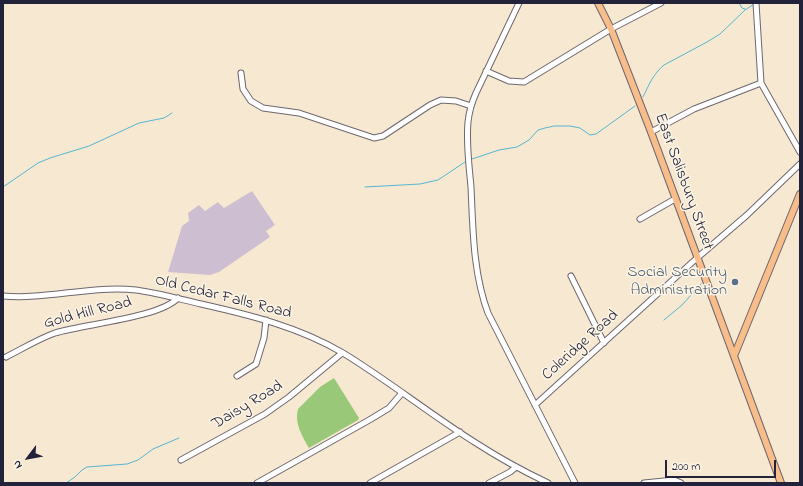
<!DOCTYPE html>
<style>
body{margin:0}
#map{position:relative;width:803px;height:486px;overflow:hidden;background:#f7e8d1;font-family:"Indie Flower",sans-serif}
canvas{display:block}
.frame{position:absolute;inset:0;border:4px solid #22223b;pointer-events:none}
.north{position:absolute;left:8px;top:438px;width:40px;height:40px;-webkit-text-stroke:3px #fcf5e5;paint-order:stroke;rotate:238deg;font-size:11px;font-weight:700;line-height:16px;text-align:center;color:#22223b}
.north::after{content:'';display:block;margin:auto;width:14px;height:18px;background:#22223b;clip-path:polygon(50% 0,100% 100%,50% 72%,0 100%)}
.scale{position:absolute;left:665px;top:460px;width:111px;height:18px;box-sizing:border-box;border:2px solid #22223b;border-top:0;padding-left:5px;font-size:12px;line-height:14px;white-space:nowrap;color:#22223b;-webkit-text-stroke:3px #fcf5e5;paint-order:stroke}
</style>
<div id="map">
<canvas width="803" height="486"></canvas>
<div class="frame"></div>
<div class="north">N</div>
<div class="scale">200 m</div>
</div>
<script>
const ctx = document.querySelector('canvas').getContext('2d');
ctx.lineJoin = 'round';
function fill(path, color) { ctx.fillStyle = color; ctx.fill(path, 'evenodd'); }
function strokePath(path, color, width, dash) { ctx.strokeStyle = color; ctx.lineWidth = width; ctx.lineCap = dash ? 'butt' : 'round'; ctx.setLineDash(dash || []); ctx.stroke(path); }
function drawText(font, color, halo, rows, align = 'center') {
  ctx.font = font + ' "Indie Flower",sans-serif'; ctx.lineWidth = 3; ctx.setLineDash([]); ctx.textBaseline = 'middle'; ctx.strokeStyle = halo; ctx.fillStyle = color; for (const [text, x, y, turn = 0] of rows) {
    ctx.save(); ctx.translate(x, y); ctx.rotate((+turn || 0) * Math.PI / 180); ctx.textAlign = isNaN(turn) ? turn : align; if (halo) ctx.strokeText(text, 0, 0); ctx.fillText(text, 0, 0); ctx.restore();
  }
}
fill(new Path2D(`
 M252,191L275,225L266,231L270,237L219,272L210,275L168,272L182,226L189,221L188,213L199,205L205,211L218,202L224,208Z`), '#cebed1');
fill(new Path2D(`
 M334,378L359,418L358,420L309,448C302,436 294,423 298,409L320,387Z`), '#99c978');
strokePath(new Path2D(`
 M739,3L742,8L745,9
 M643,97C649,85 653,74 664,65L707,42L720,34L745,10L754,4
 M472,159L499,150L517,147L529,140L538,130L545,128L554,126H570L580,128L590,135L596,134L635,106
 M3,187L38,163L50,158L89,146L139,123L164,118L172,113
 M365,187L420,184L438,180L465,162
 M664,320L682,305L701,284
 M66,483L75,477L82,470L87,467L127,464L138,460L153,449L179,438`), '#54b6d3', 1);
const minor = new Path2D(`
 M519,3L476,93C472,102 469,112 468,122C466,143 469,165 471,187C473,229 473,273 488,313L575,483
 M756,3L761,83L800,152
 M486,71L509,81L524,82L611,29L661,3
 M241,73L243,89L251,101L263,108L299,113L374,138L383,136L430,105L441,100L456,101L471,106
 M651,132L694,109L761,83
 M640,219L675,199
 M571,276L604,343
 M3,296C47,300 92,285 136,290C158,293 179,299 201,304C250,315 299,327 343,353C389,381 431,415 476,443C499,458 523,471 548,483
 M6,357C22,349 38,339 55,333C84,324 159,318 178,298
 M237,376L256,364L264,338L266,320
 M535,405L697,258L747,215L800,164
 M181,460L265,414L289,397L342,353
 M257,483L371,419L389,408L402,393
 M370,483L460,432
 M489,483L510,472L516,467
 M644,483L674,480L681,483`);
const major = new Path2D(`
 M598,3L611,29L651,132L781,483
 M734,356L800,194`);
strokePath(minor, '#6d6770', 7);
strokePath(major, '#6d6770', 8);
strokePath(minor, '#fff', 5);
strokePath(major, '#f8bd89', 6);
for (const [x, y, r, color] of [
 [735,282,4,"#5c6f8a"]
]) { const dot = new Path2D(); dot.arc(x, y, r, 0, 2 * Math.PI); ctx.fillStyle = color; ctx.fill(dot); strokePath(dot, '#fcf5e5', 1.5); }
drawText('16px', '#22223b', '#fcf5e5', [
 ["East Salisbury Street",683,182,70],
 ["Old Cedar Falls Road",223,298,14],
 ["Gold Hill Road",88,314,-14],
 ["Coleridge Road",581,346,-42],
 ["Daisy Road",248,406,-31]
]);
drawText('16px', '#4e5e75', '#fcf5e5', [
 ["Social Security",727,273],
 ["Administration",727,291]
], 'right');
</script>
